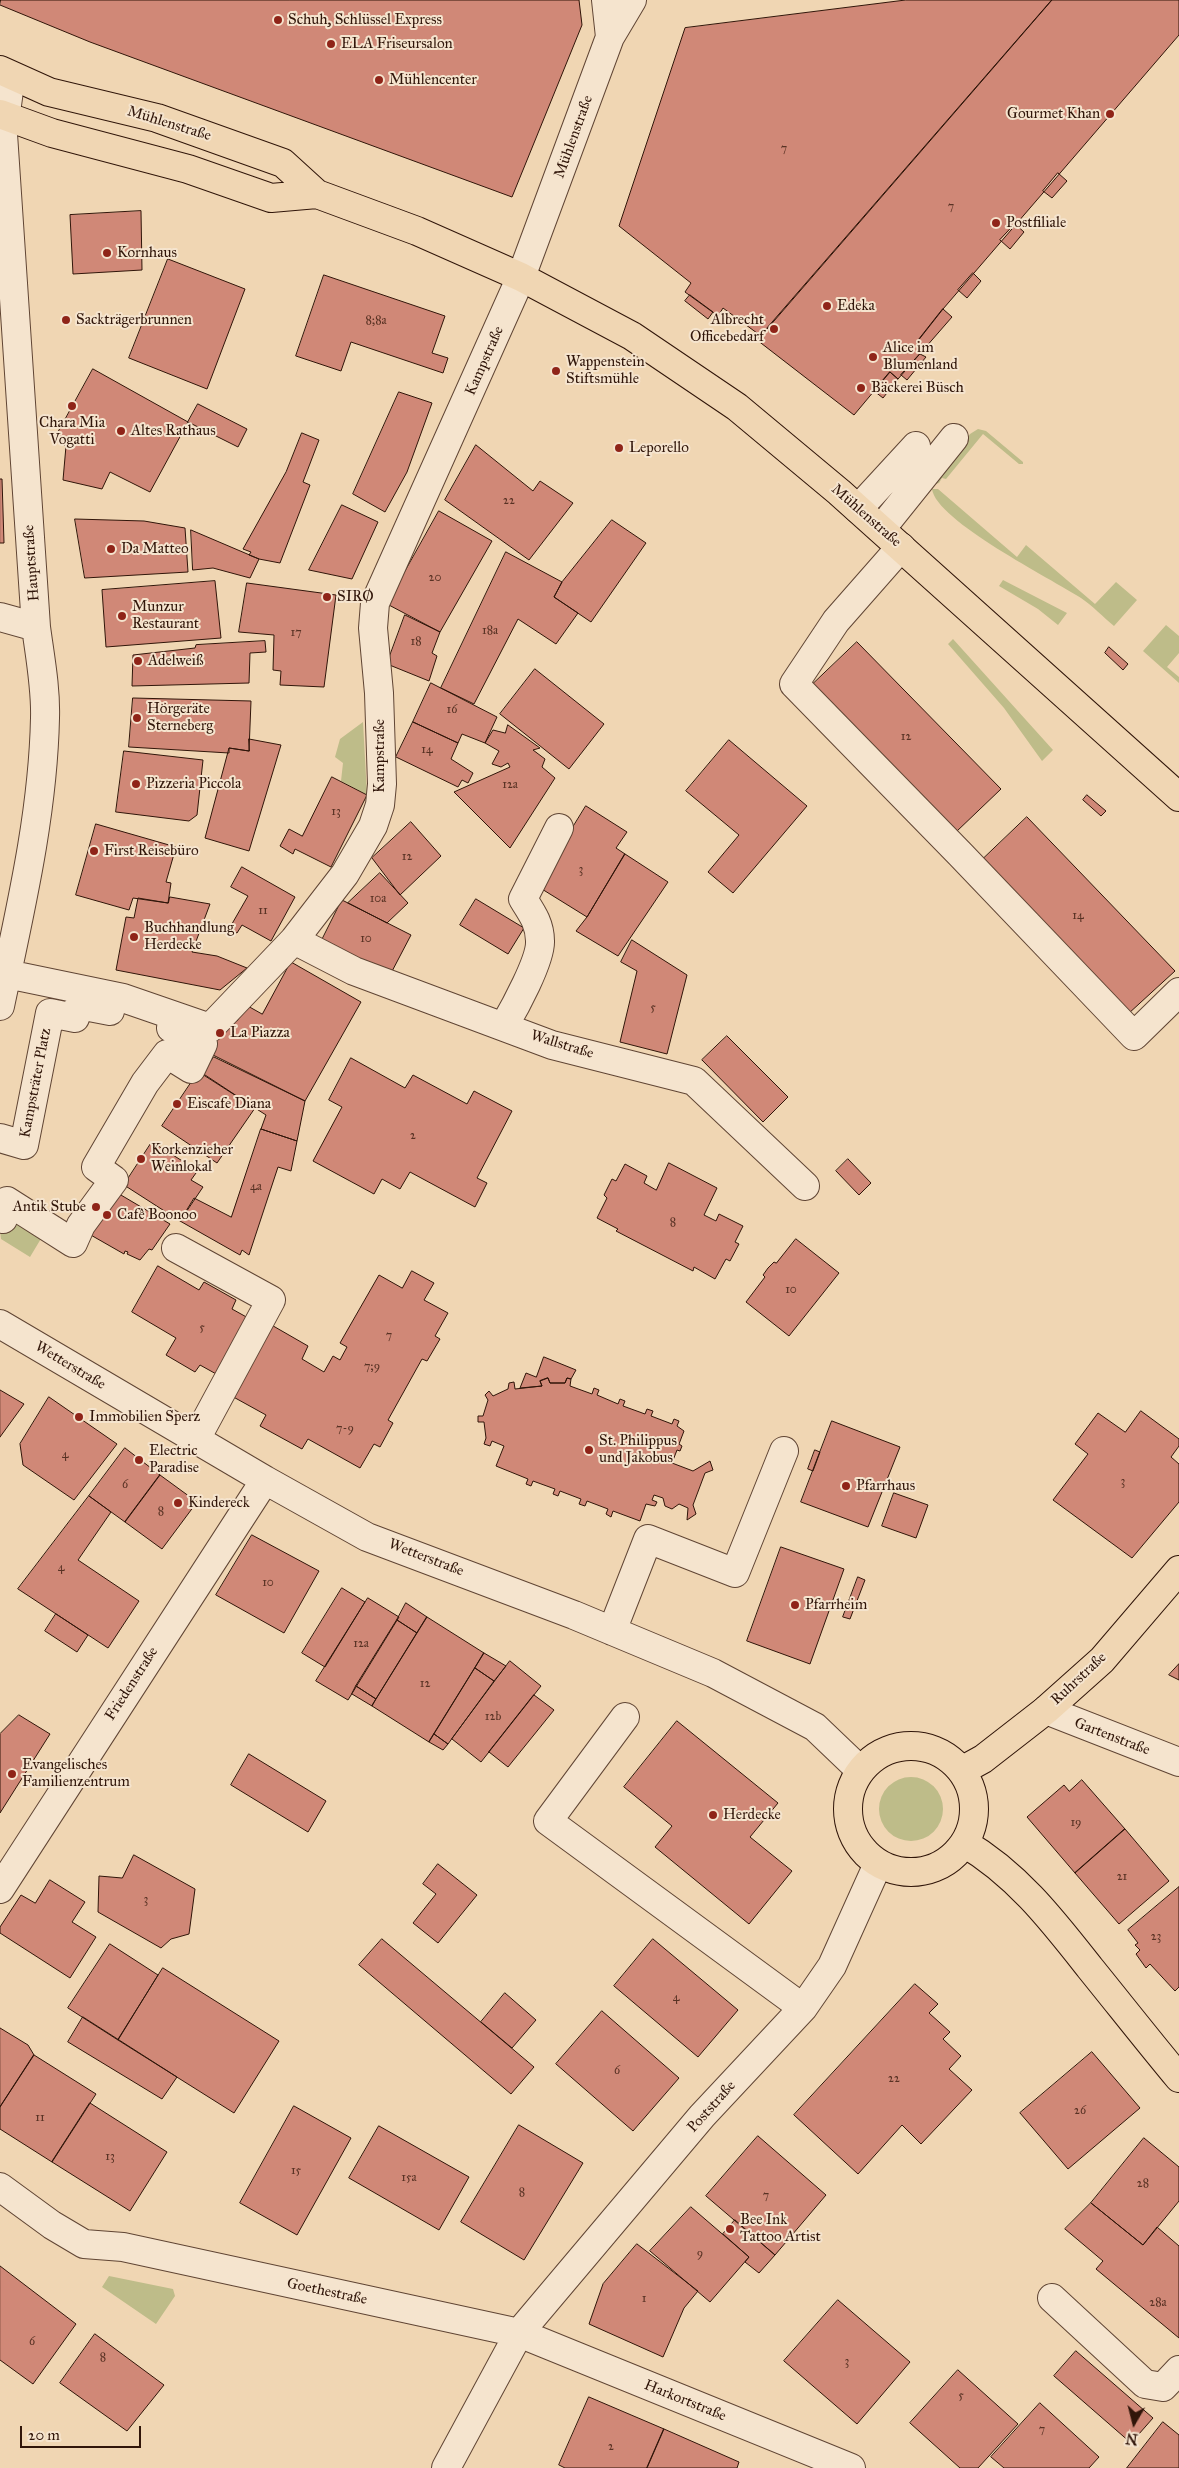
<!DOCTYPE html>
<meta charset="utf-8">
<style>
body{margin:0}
#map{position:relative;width:1179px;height:2468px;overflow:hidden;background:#f0d6b3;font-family:"IM FELL Great Primer",serif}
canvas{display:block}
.north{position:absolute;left:1109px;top:2398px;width:50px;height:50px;-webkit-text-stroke:4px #f5e4ce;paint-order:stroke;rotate:188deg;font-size:14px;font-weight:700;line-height:20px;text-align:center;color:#301509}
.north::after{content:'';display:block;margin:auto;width:18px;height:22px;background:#301509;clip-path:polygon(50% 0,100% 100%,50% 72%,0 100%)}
.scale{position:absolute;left:20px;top:2426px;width:121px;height:22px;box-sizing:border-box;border:2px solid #301509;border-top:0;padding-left:6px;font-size:15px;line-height:18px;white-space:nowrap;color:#301509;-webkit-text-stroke:4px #f5e4ce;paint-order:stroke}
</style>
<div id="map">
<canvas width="1179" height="2468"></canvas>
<div class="north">N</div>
<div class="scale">20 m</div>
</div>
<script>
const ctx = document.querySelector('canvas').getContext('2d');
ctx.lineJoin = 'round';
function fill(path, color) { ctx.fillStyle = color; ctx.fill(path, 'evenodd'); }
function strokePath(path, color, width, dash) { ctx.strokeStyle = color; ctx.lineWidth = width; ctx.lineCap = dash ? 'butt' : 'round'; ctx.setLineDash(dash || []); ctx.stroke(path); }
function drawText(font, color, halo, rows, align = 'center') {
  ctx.font = font + ' "IM FELL Great Primer",serif'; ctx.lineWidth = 4; ctx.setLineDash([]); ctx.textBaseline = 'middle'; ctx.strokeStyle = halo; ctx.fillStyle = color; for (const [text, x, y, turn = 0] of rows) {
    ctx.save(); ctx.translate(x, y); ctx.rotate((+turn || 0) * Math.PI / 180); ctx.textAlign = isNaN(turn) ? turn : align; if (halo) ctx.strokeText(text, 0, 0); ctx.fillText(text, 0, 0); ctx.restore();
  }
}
fill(new Path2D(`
 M978,429L986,431L1023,462V464H1019L983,434L946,479L942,478L939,483L932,485L970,434Z
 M932,489H938L1017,557L1026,545L1095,604L1116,582L1137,600L1114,626C1103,617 1093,606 1081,598C1052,579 936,521 932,489Z
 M1003,580L1067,613L1058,625L1038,609L999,586Z
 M1166,625L1179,636V653L1167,667L1179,677V683L1143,651Z
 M953,639L1053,750L1042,761L1004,708L948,644Z
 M363,722L367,795L341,781L343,763L335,757L340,739Z
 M7,1201L48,1227L30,1257L1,1239L0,1230Z
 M879 1809a32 32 0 1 1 64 0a32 32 0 1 1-64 0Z
 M109,2276L173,2289L175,2296L156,2324L102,2287Z`), '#bebc89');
const building = new Path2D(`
 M1,0H579L582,25L512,197L90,42L0,5Z
 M906,0H1052L761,336L723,308L718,316L685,292L691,283L619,226L685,28Z
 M1052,0H1179V35L943,309L917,342L925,348L898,379L890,372L854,415L757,340Z
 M1058,173L1067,181L1052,198L1043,191Z
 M141,211L142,270L73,274L70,215Z
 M1015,224L1024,232L1010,249L1000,240Z
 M168,259L245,289L207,389L129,358Z
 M973,273L981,281L967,298L958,290Z
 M324,275L445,316L432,353L448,358L443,373L351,342L341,371L296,356Z
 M690,295L713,312L708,319L685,301Z
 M943,309L952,317L925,348L917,342Z
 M920,354L926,357L907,380L901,375Z
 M93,369L188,422L150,492L110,472L102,489L63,480L66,446L54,440Z
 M890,372L898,379L883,398L874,391Z
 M399,392L432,403L407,472L385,512L353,494Z
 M198,404L247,429L238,447L188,422Z
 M302,433L319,440L303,482L310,485L280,563L259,559L249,555L251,552L243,549L286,472Z
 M476,445L533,491L540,481L573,503L529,560L445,500Z
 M0,479H2L4,543H0Z
 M342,505L378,522L352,579L309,570Z
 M439,511L492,541L440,632L387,604Z
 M75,519L144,521L185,528L188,572L85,578Z
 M612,520L646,543L591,622L554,597L562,582Z
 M191,530L259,559L250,578L213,568L193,570Z
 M506,552L562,582L554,597L578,613L556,644L518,619L474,704L441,688Z
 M215,581L221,638L106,647L102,590Z
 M247,583L336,595L324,687L280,685L281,671L273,670L274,635L239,632Z
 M405,615L440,632L432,653L437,656L429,681L387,664Z
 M265,641L266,652L250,653L249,683L132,686L133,655L195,648L196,645Z
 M857,642L1001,789L956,832L812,685Z
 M1109,647L1128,664L1123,670L1105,653Z
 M535,669L604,724L569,769L500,714Z
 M431,683L497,717L485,743L462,734L458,743L413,722Z
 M133,698L251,701L249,751L229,748V753L129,747Z
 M413,722L458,743L451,759L473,773L468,783L462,780L458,787L396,757Z
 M508,725L540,748L533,750L545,759L542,767L555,778L510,848L454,792L510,767L508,763L501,767L492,764L499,751L485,743L493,730L505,733Z
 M249,739L281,745L249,851L205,838L229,748L249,751Z
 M729,740L807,806L733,893L708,872L739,835L686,791Z
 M124,751L203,760L197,815L189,821L116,812Z
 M332,777L367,795L331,867L295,849L293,854L280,846L289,829L302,836Z
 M1087,795L1106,811L1101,816L1083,800Z
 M586,806L627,832L616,848L625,854L587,917L537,886Z
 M1027,817L1175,971L1128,1014L981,861Z
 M411,822L441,856L400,895L372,858Z
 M96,824L176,847L166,882L171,883L168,903L133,898L129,910L76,895Z
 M625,854L668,882L618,956L576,931L587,917Z
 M242,867L295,897L271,941L242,925L237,933L229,929L248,896L231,887Z
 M380,873L408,903L387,923L348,903Z
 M170,897L210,904L192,952L217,956L247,968L220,990L116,970L126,917L134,918L138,898L168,903Z
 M476,899L524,928L508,954L460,925Z
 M342,900L411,935L389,977L321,942Z
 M632,940L687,975L667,1054L620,1042L637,971L621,962Z
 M291,962L361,1002L305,1101L209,1053L229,1017L237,1021L246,1005L262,1014Z
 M727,1036L788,1097L763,1122L702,1060Z
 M214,1057L305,1101L297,1141L261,1129L266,1115L202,1074Z
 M351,1058L405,1088L413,1075L467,1104L474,1091L512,1111L477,1178L487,1183L475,1207L410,1172L400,1189L382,1179L374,1194L313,1161L342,1107L329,1100Z
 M199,1071L255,1108L217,1163L162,1126Z
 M261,1129L297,1141L291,1171L278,1167L249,1255L242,1250L240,1255L180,1221L194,1198L231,1217Z
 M152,1142L192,1167L191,1169L196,1173L191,1180L203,1187L180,1221L124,1185Z
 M848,1159L871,1183L859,1195L836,1171Z
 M669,1163L717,1188L704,1215L716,1221L719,1214L743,1226L735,1242L739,1244L730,1261L726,1259L715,1279L694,1267L693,1271L616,1231L618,1229L597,1218L607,1198L604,1195L612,1179L616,1181L625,1164L647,1176L644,1183L656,1190Z
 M109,1188L170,1224L152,1250L149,1249L140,1260L127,1254L128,1252L125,1251L124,1254L82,1230Z
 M796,1239L839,1273L789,1336L746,1302L765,1277L763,1275L768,1268L774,1262L776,1263Z
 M158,1266L199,1290L204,1282L236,1300L232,1309L250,1319L218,1375L200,1365L195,1372L166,1355L176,1338L132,1312Z
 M412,1271L434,1283L424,1300L448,1313L435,1336L440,1339L427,1361L422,1359L388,1420L393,1423L380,1447L374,1444L360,1468L308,1439L302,1449L260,1426L266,1415L228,1394L268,1323L308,1346L302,1359L324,1372L333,1356L340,1360L347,1347L340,1343L379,1275L402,1288Z
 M544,1357L576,1370L571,1379L567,1378L565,1383H550L548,1378L540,1381L542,1386L520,1388L526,1373L536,1377Z
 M548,1378L550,1383H565L567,1378L571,1379L570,1386L592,1394L594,1388L599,1390L597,1395L618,1404L620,1399L625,1401L623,1406L645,1414L647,1409L653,1411L651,1416L672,1424L674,1419L679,1421L677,1426L684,1431L679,1444L682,1446L680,1451L677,1450L672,1463L693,1471L710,1461L713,1470L705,1473L693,1505L696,1514L687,1520L688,1508L679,1504L672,1509L665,1506L663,1498L654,1495L652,1500L657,1502L655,1506L646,1504L640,1521L613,1511L611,1517L606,1514L608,1509L587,1501L585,1506L579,1504L581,1499L560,1491L558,1496L553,1494L555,1489L533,1481L531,1486L526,1484L528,1479L496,1466L504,1446L492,1441L490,1446L484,1444L486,1438L484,1422H478V1416H483L488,1400L485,1395L489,1391L493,1396L508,1389L509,1383L514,1382L515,1389L542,1386L540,1381Z
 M0,1390L24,1404L0,1437Z
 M49,1397L117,1444L74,1500L23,1465L20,1444Z
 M1141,1411L1179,1439V1446L1171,1457L1179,1464V1502L1132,1558L1053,1500L1088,1454L1075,1444L1098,1413L1125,1432Z
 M832,1421L900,1447L868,1527L801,1502Z
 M125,1448L160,1475L125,1522L89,1496Z
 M815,1450L820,1452L813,1471L808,1469Z
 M160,1475L197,1502L162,1549L125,1522Z
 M894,1493L928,1505L916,1538L882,1526Z
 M89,1496L111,1512L78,1560L139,1601L108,1648L18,1589Z
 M252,1535L319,1571L284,1633L216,1595Z
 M781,1547L844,1569L810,1664L747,1641Z
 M858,1577L865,1580L850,1619L843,1617Z
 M342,1588L365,1602L325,1667L302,1653Z
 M368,1598L399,1617L348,1700L316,1681Z
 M406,1603L427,1617L417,1633L397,1620Z
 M56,1614L88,1635L77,1652L45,1631Z
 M427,1617L484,1653L429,1742L372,1706Z
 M397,1620L417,1633L376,1699L356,1686Z
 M484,1653L506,1666L494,1681L475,1668Z
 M510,1661L541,1686L481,1762L452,1739Z
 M1179,1664V1680L1169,1675Z
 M475,1668L494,1681L448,1744L434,1734Z
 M356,1686L376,1699L372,1706L352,1694Z
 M534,1695L554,1710L508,1767L489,1752Z
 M19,1715L50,1734L0,1813V1734Z
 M677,1721L778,1803L750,1837L792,1871L749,1924L655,1847L672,1826L624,1787Z
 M434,1734L448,1744L443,1750L429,1742Z
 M249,1754L326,1801L308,1832L231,1785Z
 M1082,1780L1125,1829L1075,1873L1027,1817L1064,1785L1069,1791Z
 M1125,1829L1169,1881L1119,1924L1075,1873Z
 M134,1855L195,1889L189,1934L171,1939L161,1948L98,1912L99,1876L122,1878Z
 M438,1864L477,1895L438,1943L413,1923L436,1894L423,1884Z
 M50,1880L85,1902L72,1922L96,1937L70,1978L0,1933V1927L21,1895L35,1903Z
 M1179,1887V1987L1175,1991L1150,1964L1146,1968L1136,1954L1140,1950L1135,1945L1138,1943L1128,1930Z
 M382,1939L534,2067L511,2094L359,1965Z
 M653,1939L738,2010L698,2057L614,1986Z
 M110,1944L158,1975L118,2040L68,2008Z
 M163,1968L279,2041L234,2113L118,2040Z
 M915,1984L938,2004L929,2013L950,2032L943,2039L961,2056L949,2069L972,2090L921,2144L902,2125L858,2174L794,2115Z
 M505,1993L536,2020L512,2048L481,2022Z
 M602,2011L679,2078L633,2131L556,2064Z
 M83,2017L177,2077L162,2099L68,2042Z
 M0,2028L28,2045L34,2055L0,2107Z
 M1092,2052L1140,2108L1068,2169L1020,2113Z
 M34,2055L96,2094L52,2162L0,2129V2107Z
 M90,2103L167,2152L130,2211L52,2162Z
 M294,2106L351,2138L297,2235L240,2203Z
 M519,2125L583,2163L524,2260L461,2222Z
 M379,2126L469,2177L439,2230L349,2178Z
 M758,2136L826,2195L775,2255L706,2196Z
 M1144,2138L1179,2167V2201L1143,2245L1091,2203Z
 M1091,2203L1143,2245L1157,2227L1179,2246V2338L1096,2269L1103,2261L1065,2229Z
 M691,2207L749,2257L710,2302L650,2251Z
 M735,2220L775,2255L759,2273L745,2262L749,2257L723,2234Z
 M637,2244L698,2291L684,2308L663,2357L589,2324L603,2284Z
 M0,2266L76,2324L33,2384L0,2360Z
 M838,2300L910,2362L857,2424L784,2361Z
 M95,2334L164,2385L127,2431L60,2383Z
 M1076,2351L1153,2418L1131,2443L1054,2376Z
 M958,2370L1018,2424L978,2468H960L910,2423Z
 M589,2397L664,2429L647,2468H565L559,2465Z
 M1040,2403L1099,2457L1089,2468H1004L991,2457Z
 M1163,2422L1179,2435V2468H1127Z
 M664,2429L739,2462L737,2468H647Z`);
fill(building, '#d08877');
strokePath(building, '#301509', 1);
const minor = new Path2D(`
 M606,0L610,37
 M858,509L916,446
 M881,529L954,438
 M901,547L836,621L794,684L961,855L1134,1036L1179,992
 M0,617L36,627
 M294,940L354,971L552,1045L694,1081L805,1186
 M7,974L123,998L210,1028L294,940L345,874L373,826L380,805L382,784L379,693L373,628L375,603L521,277L610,37L632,0
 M0,1006C20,911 43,815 45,718C46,688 40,657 36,627L3,134L11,76
 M504,1026C514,1009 541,960 540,941C540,924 532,913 523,899L559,828
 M0,1138L24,1145L50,1013L75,1018L79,1005L110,1011
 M0,1218L3,1219L7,1201L73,1243L81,1225L114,1180L96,1167L145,1083L167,1054L191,1069L203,1044L171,1028
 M176,1248L271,1300L196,1439
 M0,1324L265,1480L367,1537L574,1615L713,1673L815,1727L860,1770
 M612,1631L648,1539L735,1573L784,1451
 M1046,1710L1179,1762
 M625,1717L548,1821L803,2008
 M0,1889L265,1480
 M0,2187L52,2225L84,2244L123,2247L519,2333L851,2468
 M1052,2298L1145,2384L1163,2387L1179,2370
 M446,2468L519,2333L702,2116L803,2008L832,1966L878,1864`);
const major = new Path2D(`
 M0,70L49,92L157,118L283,163L317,194L417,231L521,277L632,336L737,407L839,492L1179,797
 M0,114L52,133L188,169L271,198L317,194
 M848 1809a63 63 0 1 1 126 0a63 63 0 1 1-126 0Z
 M963,1770L983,1759L1046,1710L1102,1660L1179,1570
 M964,1843C1017,1874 1053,1921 1090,1968C1120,2005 1149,2042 1179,2078`);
strokePath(minor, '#604534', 30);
strokePath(major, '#301509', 30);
strokePath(minor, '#f5e4ce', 28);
strokePath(major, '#f0d6b3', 28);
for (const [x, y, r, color] of [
 [278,20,5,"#8f2418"],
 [331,44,5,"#8f2418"],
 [379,80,5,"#8f2418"],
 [1110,114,5,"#8f2418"],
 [996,223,5,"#8f2418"],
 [107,253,5,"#8f2418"],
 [827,306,5,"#8f2418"],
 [66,320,5,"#8f2418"],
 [774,329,5,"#8f2418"],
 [873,357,5,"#8f2418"],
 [556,371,5,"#8f2418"],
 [861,388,5,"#8f2418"],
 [72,406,5,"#8f2418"],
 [121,431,5,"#8f2418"],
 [619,448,5,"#8f2418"],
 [111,549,5,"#8f2418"],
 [327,597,5,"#8f2418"],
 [122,616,5,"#8f2418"],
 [138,661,5,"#8f2418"],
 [137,718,5,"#8f2418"],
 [136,784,5,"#8f2418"],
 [94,851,5,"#8f2418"],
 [134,937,5,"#8f2418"],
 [220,1033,5,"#8f2418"],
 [177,1104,5,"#8f2418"],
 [141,1159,5,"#8f2418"],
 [96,1207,5,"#8f2418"],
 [107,1215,5,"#8f2418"],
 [79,1417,5,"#8f2418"],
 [589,1450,5,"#8f2418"],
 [139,1460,5,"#8f2418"],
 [846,1486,5,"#8f2418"],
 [178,1503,5,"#8f2418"],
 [795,1605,5,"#8f2418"],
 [12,1774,5,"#8f2418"],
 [713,1815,5,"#8f2418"],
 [730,2229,5,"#8f2418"]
]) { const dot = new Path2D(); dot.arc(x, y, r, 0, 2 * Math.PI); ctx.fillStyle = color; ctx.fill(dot); strokePath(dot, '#f5e4ce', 2); }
drawText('12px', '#583224', null, [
 ["7",784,149],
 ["7",951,207],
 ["8;8a",376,321],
 ["22",509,501],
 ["20",435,578],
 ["18a",490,631],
 ["17",296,633],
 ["18",416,642],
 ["16",452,710],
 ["12",906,737],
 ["14",427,750],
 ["12a",510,785],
 ["13",336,812],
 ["12",407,857],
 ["3",581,870],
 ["10a",378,899],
 ["11",263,911],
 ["14",1078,916],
 ["10",366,939],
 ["5",653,1008],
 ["2",413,1136],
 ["4a",256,1187],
 ["8",673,1223],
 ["10",791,1290],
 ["5",202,1328],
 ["7",389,1336],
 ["7;9",372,1367],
 ["7-9",345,1429],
 ["4",65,1455],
 ["3",1123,1482],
 ["6",125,1485],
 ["8",161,1512],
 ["4",61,1568],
 ["10",268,1583],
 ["12a",361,1644],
 ["12",425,1684],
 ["12b",493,1717],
 ["19",1076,1823],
 ["21",1122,1877],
 ["3",146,1900],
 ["23",1156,1937],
 ["4",676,1998],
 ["6",617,2071],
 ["22",894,2079],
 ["26",1080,2111],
 ["11",40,2118],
 ["13",110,2157],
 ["15",296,2171],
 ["15a",409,2178],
 ["28",1143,2184],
 ["8",522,2193],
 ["7",766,2196],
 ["9",700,2254],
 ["1",644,2299],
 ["28a",1158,2303],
 ["6",32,2342],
 ["8",103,2358],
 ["3",847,2362],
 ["5",961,2396],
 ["7",1042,2430],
 ["2",611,2447]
]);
drawText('15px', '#301509', '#f5e4ce', [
 ["Schuh, Schlüssel Express",288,20],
 ["ELA Friseursalon",341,44],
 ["Mühlencenter",389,80],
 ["Gourmet Khan",1100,114,"right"],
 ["Postfiliale",1006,223],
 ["Kornhaus",117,253],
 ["Edeka",837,306],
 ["Sackträgerbrunnen",76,320],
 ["Albrecht",764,320,"right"],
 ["Officebedarf",764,337,"right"],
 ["Alice im",883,348],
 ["Blumenland",883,365],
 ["Wappenstein",566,362],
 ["Stiftsmühle",566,379],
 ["Bäckerei Büsch",871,388],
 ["Chara Mia",72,423,"center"],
 ["Vogatti",72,440,"center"],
 ["Altes Rathaus",131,431],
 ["Leporello",629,448],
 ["Da Matteo",121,549],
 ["SIRØ",337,597],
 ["Munzur",132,607],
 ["Restaurant",132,624],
 ["Adelweiß",148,661],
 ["Hörgeräte",147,709],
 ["Sterneberg",147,726],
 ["Pizzeria Piccola",146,784],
 ["First Reisebüro",104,851],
 ["Buchhandlung",144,928],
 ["Herdecke",144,945],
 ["La Piazza",230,1033],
 ["Eiscafe Diana",187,1104],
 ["Korkenzieher",151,1150],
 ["Weinlokal",151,1167],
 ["Antik Stube",86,1207,"right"],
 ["Cafê Boonoo",117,1215],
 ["Immobilien Sperz",89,1417],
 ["St. Philippus",599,1441],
 ["und Jakobus",599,1458],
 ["Electric",149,1451],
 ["Paradise",149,1468],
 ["Pfarrhaus",856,1486],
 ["Kindereck",188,1503],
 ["Pfarrheim",805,1605],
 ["Evangelisches",22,1765],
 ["Familienzentrum",22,1782],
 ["Herdecke",723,1815],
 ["Bee Ink",740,2220],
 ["Tattoo Artist",740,2237]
], 'left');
drawText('15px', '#301509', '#f5e4ce', [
 ["Mühlenstraße",169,124,17],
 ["Mühlenstraße",574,137,-70],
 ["Kampstraße",485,361,-66],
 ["Mühlenstraße",866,516,41],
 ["Hauptstraße",32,563,-94],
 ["Kampstraße",380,756,-90],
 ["Wallstraße",562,1045,17],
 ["Kampsträter Platz",36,1083,-79],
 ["Wetterstraße",70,1366,31],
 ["Wetterstraße",426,1558,21],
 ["Ruhrstraße",1079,1679,-43],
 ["Friedenstraße",132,1684,-57],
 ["Gartenstraße",1112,1737,21],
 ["Poststraße",712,2107,-48],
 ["Goethestraße",327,2292,12],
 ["Harkortstraße",685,2401,22]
]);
</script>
